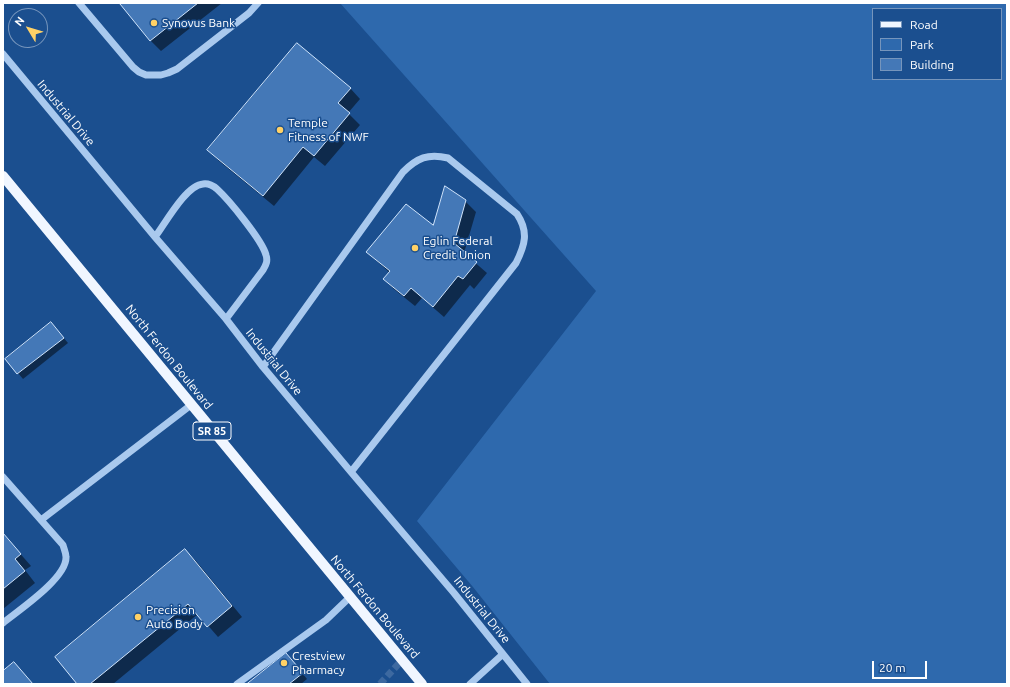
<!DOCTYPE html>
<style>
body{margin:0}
#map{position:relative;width:1010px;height:687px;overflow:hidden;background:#1b4f8f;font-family:Ubuntu,sans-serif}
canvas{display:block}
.frame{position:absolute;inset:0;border:4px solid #fff;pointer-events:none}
.legend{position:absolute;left:872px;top:8px;width:130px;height:72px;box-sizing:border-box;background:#1b4f8f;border:1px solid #7695bc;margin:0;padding:5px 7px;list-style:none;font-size:12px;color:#fff}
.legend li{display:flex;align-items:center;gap:8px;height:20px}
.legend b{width:20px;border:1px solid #7695bc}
.north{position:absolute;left:8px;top:8px;width:40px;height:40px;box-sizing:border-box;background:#1b4f8f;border:1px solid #7695bc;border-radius:50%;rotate:308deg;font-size:11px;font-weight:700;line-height:16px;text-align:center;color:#fff}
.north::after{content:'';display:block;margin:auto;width:14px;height:18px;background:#ffd166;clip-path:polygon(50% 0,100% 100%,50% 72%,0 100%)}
.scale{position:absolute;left:872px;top:661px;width:55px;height:18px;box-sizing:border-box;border:2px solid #fff;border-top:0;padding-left:5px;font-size:12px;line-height:14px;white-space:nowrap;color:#fff;-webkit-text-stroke:3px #1b4f8f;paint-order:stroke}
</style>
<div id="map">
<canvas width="1010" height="687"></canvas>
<div class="frame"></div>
<ul class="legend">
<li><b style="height:5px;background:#f0f6ff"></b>Road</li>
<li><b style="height:11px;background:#2e69ad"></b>Park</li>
<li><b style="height:11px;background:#4478b7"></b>Building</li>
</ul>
<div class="north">N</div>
<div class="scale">20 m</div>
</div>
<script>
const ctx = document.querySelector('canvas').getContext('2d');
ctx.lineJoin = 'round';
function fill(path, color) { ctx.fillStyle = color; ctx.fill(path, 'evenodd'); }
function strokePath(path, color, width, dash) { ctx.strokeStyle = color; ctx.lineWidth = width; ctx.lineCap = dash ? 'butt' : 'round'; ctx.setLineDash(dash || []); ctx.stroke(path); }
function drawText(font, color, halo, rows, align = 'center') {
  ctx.font = font + ' Ubuntu,sans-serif'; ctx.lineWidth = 3; ctx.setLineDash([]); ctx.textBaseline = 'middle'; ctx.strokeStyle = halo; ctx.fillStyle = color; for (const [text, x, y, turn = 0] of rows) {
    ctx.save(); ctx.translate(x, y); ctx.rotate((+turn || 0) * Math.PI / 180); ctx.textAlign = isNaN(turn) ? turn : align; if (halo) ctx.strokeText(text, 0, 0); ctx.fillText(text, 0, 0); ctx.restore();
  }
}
fill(new Path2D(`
 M340,3H1007V684H550L473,587L417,521L596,291ZM873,9H1001V79H873Z`), '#2e69ad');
fill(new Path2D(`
 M123,3H222L161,51L151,41L121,4Z
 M350,88L360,99L348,113L360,125L325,166L314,157L274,206L219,161L209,150Z
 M465,201L476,212L464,253L487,273L474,289L470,285L444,317L422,298L415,306L395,290L384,279L390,273L367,252L433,227Z
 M51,323L68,343L23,379L18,373Z
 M3,534L31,566L25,570L35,583L3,609Z
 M185,551L196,561L242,617L218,637L198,614L113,684H78Z
 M291,659L307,679L301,684H248Z`), '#0007');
const building = new Path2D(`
 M121,3H198L150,41L120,4Z
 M297,43L351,88L338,103L350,113L314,156L303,147L263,196L207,150Z
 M445,186L466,200L454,243L477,262L463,279L458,276L433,307L411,288L404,296L383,279L390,271L366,252L406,204L433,225Z
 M51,322L64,338L17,374L5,359Z
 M3,533L21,554L15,559L25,571L3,589Z
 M185,549L232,606L207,627L188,604L90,684H77L55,657Z
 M286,653L303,673L289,684H247Z
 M14,662L33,684H3V671Z`);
fill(building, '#4478b7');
strokePath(building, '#cfe3fa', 1);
strokePath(new Path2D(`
 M380,684L402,660`), '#3d69a0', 7, [7, 3.5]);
strokePath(new Path2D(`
 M79,3L133,67L139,72L146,75H161L168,73L177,69L249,13L258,3
 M3,54L155,237L226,319L263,367L351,472L454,593L527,684
 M155,237C165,224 186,185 203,184C208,183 214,186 217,189C229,200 262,240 266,255C268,261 266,265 263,270L226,319
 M263,367L403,172C417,158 428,153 448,158L517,214C529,232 525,245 516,263L351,472
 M3,477L63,545C64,549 66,553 66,557C67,578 19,610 3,623
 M41,520L191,405
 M237,684L326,620L350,597
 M470,684L503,654`), '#a9c9ee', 7);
strokePath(new Path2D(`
 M3,176L422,684`), '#f0f6ff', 10);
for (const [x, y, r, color] of [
 [154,23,4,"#ffd166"],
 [280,130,4,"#ffd166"],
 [415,248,4,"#ffd166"],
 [138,617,4,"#ffd166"],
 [284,663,4,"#ffd166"]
]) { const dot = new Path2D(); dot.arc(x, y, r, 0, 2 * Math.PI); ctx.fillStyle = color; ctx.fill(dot); strokePath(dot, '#1b4f8f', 1.5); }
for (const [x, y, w] of [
 [212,431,38]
]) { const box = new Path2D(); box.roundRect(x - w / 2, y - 9, w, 18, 3); ctx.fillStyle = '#1b4f8f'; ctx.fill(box); strokePath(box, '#fff', 1); }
drawText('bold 11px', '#fff', null, [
 ["SR 85",212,431]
]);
drawText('12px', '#fff', '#1b4f8f', [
 ["Synovus Bank",162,23],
 ["Temple",288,123],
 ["Fitness of NWF",288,137],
 ["Eglin Federal",423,241],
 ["Credit Union",423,255],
 ["Precision",146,610],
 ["Auto Body",146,624],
 ["Crestview",292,656],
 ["Pharmacy",292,670]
], 'left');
drawText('12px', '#fff', '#1b4f8f', [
 ["Industrial Drive",66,113,50],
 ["North Ferdon Boulevard",169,357,51],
 ["Industrial Drive",274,362,51],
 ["North Ferdon Boulevard",375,607,50],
 ["Industrial Drive",482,610,51]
]);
</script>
